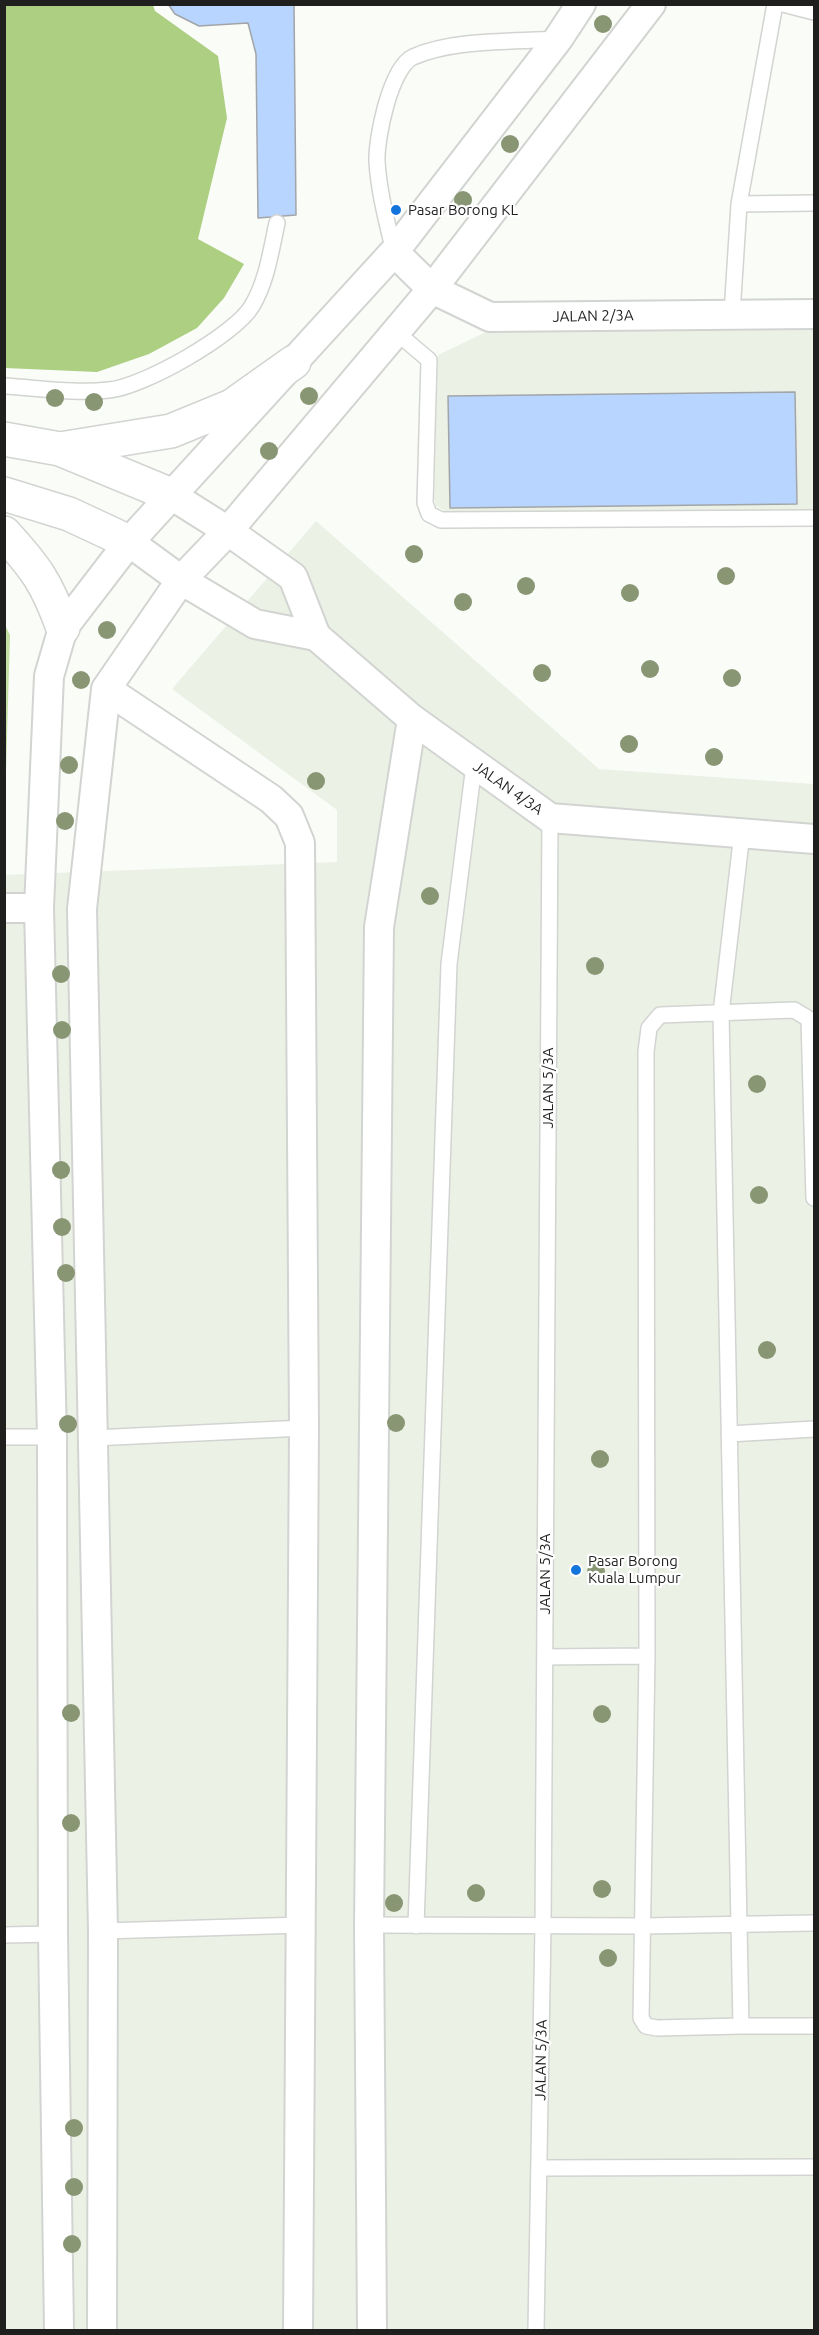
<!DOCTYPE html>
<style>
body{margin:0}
#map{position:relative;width:819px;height:2335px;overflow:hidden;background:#fafcf8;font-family:Ubuntu,sans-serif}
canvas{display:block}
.frame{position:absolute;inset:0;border:6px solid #1f201e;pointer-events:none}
</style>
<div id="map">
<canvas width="819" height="2335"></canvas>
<div class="frame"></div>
</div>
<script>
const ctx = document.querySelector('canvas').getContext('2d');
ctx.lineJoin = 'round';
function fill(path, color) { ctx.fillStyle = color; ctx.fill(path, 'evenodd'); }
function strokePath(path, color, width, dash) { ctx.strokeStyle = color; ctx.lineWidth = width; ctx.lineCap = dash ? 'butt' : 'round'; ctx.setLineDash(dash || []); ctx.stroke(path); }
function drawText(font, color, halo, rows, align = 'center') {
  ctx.font = font + ' Ubuntu,sans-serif'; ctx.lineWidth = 4.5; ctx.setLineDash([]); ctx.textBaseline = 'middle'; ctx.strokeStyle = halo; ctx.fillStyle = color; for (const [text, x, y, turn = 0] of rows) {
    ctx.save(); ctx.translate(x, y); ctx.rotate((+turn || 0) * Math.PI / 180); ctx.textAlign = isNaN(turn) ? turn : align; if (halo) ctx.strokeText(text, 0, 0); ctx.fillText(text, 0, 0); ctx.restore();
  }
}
fill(new Path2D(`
 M814,329V510L446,512L436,506L434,498L438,355L486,332Z
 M316,521L599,769L814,784V2330H5L4,875L337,862V810L172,689Z`), '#ecf1e6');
fill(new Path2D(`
 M5,625L10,635L5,806Z`), '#c4e0a3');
fill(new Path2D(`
 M5,4L153,5L155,11L218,56L227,118L198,239L244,264L224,298L197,328L149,354L97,372L5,368Z`), '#accf81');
const building = new Path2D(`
 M168,4H294L296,215L258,218L256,54L248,23L199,26L175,14Z
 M795,392L797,504L450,508L448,396Z`);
fill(building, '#b7d5fe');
strokePath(building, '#a2a5a8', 1.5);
const service = new Path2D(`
 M783,4L814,12
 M739,204L775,4
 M394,252C387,222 379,193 377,162C376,139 390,68 413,57C453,39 514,42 558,39
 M732,314L739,204L814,203
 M396,332L429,360L425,503L429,514L441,520L814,518
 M4,386C39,388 75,394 109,390C143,387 235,335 252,306C267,281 271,250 277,223
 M729,1434L814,1429
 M4,1437H52
 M93,1438L304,1428
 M647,1656L646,1052L649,1028L660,1015L794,1010L809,1019L814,1198
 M545,1657L647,1656L641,2018L646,2026L657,2028L741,2026L721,1013L742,833
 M369,1925L643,1926L814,1923
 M416,1926L449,964L474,765
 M103,1931L302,1925
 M4,1935L53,1934
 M741,2026H814
 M539,2168L814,2167
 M536,2330L543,1926L550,818`);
const minor = new Path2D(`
 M394,252L432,289L490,317L814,314
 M171,495L228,531L293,577L316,636
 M129,542L181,580L255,624L316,636L412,719L550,818L814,839
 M106,689L271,799L289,816L300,843L304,1428L298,2330
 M4,908H39
 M59,2330L53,1934L52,1437L39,908L49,676L63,628L129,542L394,252L558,39L581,4
 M102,2330L103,1931L82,909L106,689L181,580L228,531L432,289L651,4
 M372,2330L369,1925L379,927L412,719`);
const tertiary = new Path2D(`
 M4,439L60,449L171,495
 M60,449L171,431L232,406L294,362
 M4,494L69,514L129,542
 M4,533C36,568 47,583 63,628`);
strokePath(service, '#d2d4d1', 18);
strokePath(minor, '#d2d4d1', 32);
strokePath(tertiary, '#d2d4d1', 36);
strokePath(service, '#fff', 15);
strokePath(minor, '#fff', 28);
strokePath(tertiary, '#fff', 33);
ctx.fillStyle = '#899674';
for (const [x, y] of [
 [603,24],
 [510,144],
 [463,200],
 [309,396],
 [55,398],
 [94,402],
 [269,451],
 [414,554],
 [726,576],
 [526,586],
 [630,593],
 [463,602],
 [107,630],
 [650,669],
 [542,673],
 [732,678],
 [81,680],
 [629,744],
 [714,757],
 [69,765],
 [316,781],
 [65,821],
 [430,896],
 [595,966],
 [61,974],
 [62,1030],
 [757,1084],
 [61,1170],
 [759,1195],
 [62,1227],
 [66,1273],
 [767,1350],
 [396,1423],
 [68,1424],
 [600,1459],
 [596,1572],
 [71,1713],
 [602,1714],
 [71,1823],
 [602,1889],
 [476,1893],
 [394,1903],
 [608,1958],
 [74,2128],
 [74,2187],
 [72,2244]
]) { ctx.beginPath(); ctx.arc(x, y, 9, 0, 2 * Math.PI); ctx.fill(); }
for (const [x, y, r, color] of [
 [396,210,6,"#1374dc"],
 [576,1570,6,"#1374dc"]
]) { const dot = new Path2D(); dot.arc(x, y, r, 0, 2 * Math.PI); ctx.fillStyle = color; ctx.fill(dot); strokePath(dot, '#fff', 2); }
drawText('15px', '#1f201e', '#fff', [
 ["Pasar Borong KL",408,210],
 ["Pasar Borong",588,1561],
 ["Kuala Lumpur",588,1578]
], 'left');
drawText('15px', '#1f201e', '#fff', [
 ["JALAN 2/3A",593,316,-1],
 ["JALAN 4/3A",508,788,35],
 ["JALAN 5/3A",548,1088,-90],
 ["JALAN 5/3A",545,1574,-90],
 ["JALAN 5/3A",541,2060,-89]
]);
</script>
